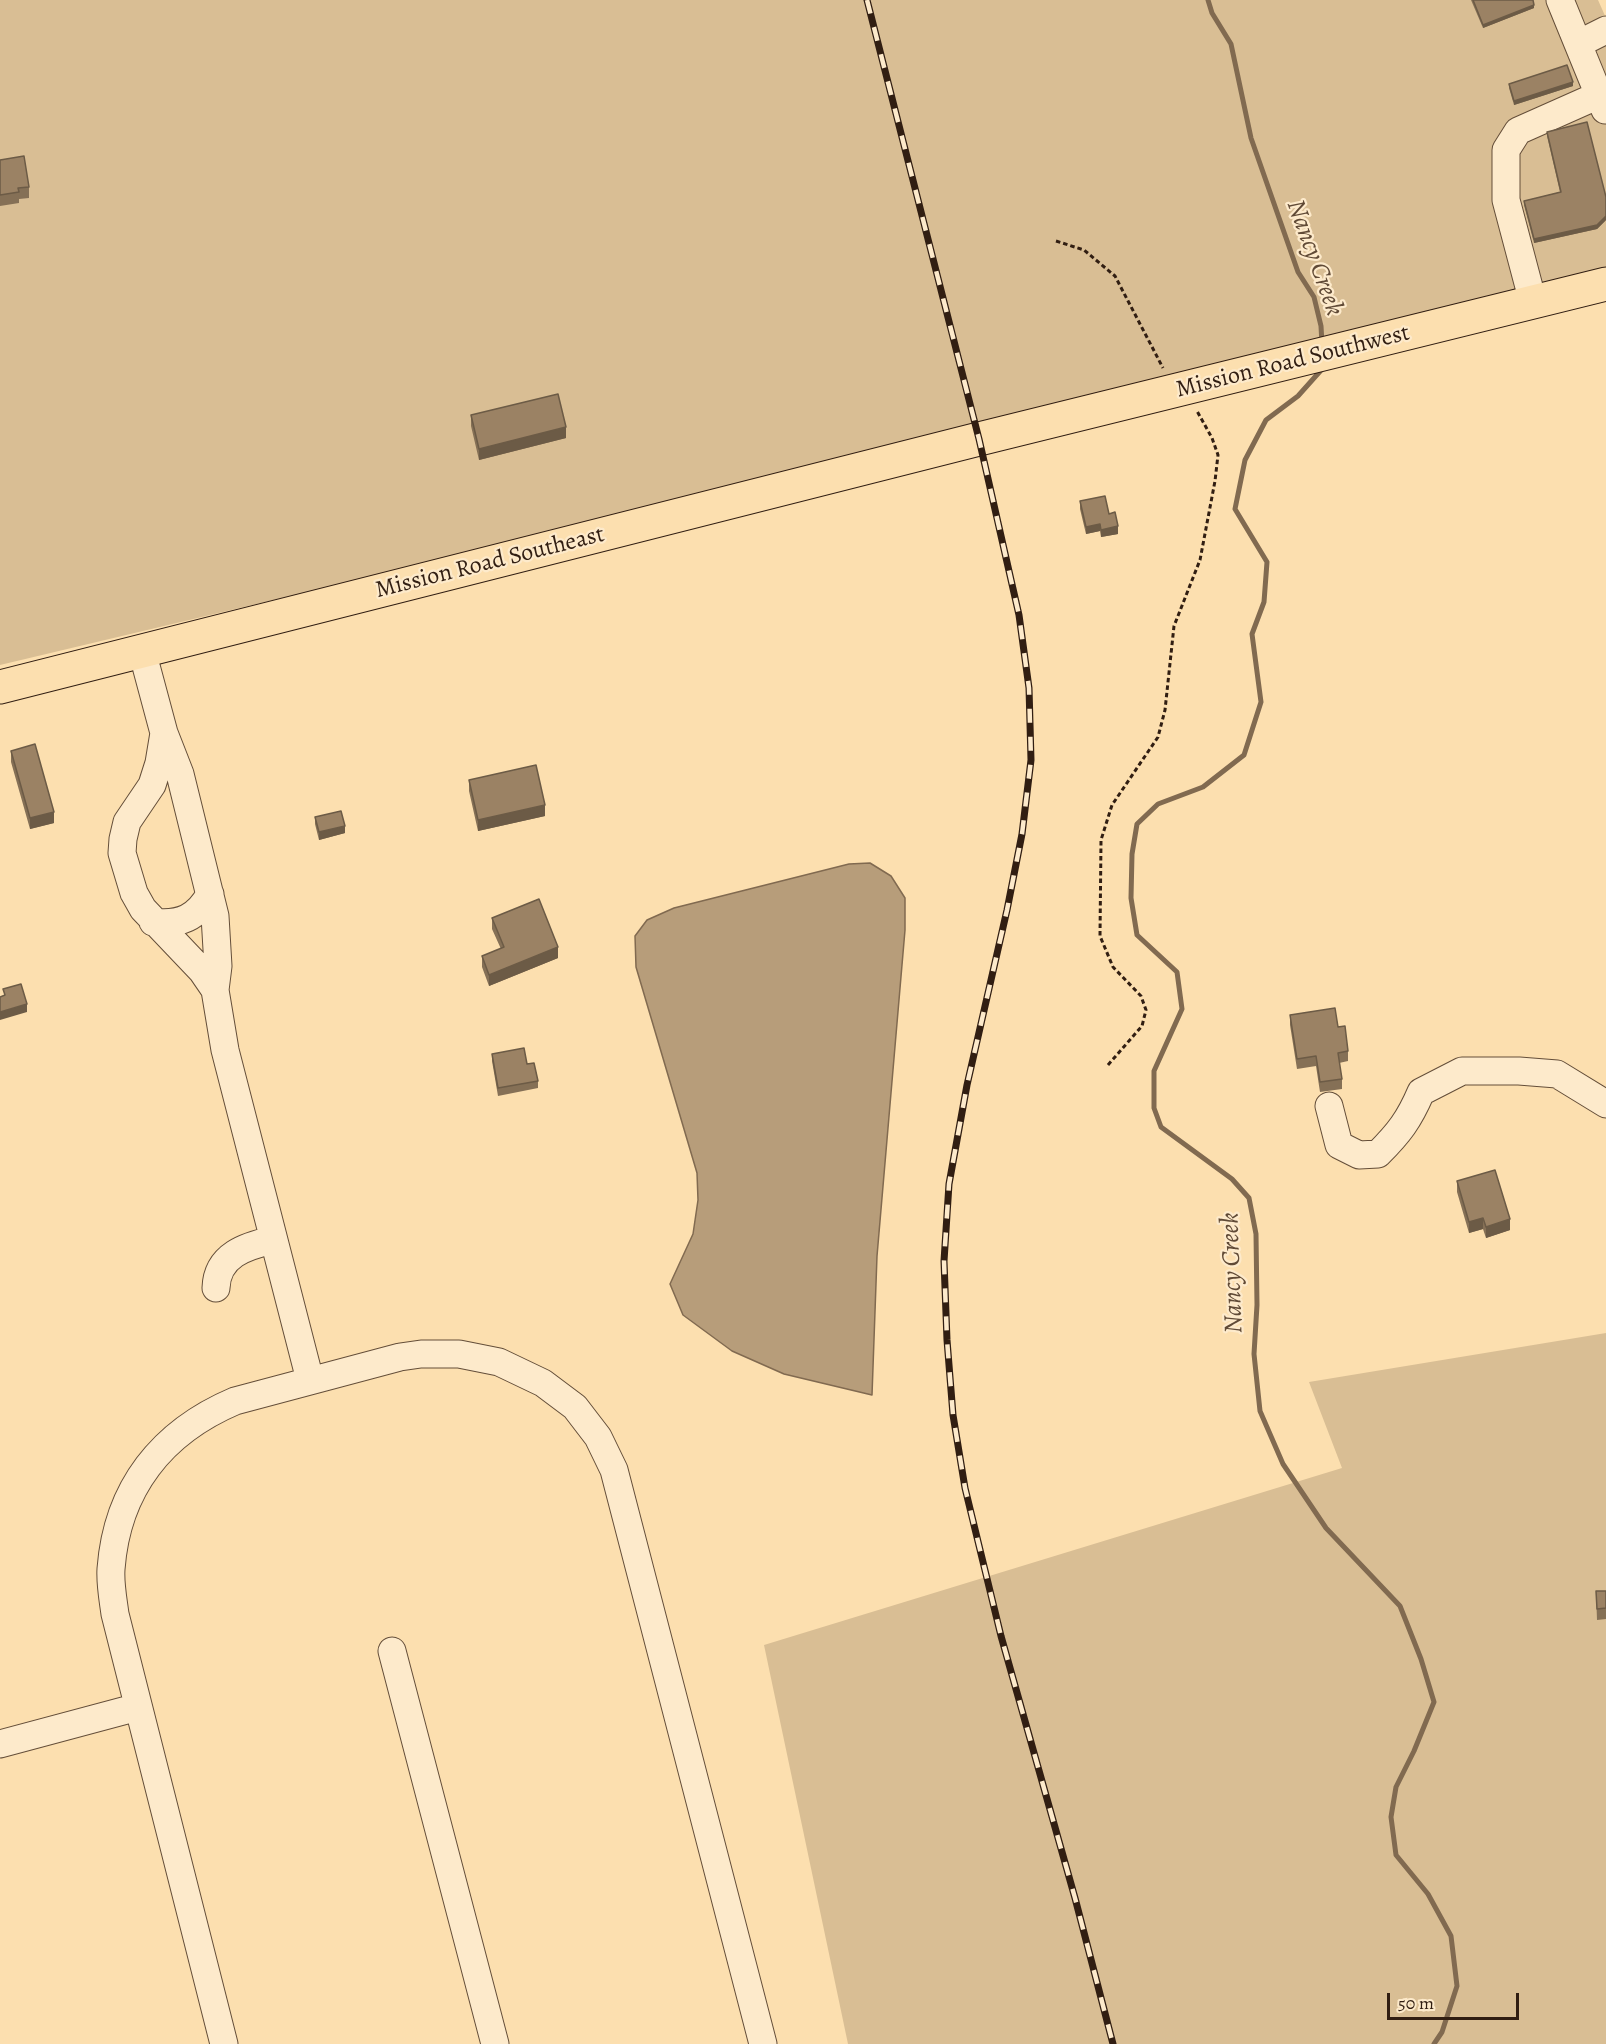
<!DOCTYPE html>
<style>
body{margin:0}
#map{position:relative;width:1606px;height:2044px;overflow:hidden;background:#fcdfaf;font-family:Alegreya,serif}
canvas{display:block}
.scale{position:absolute;left:1387px;top:1993px;width:132px;height:27px;box-sizing:border-box;border:3px solid #311e12;border-top:0;padding-left:8px;font-size:18px;line-height:21px;white-space:nowrap;color:#311e12;-webkit-text-stroke:4px #fdeacb;paint-order:stroke}
</style>
<div id="map">
<canvas width="1606" height="2044"></canvas>
<div class="scale">50 m</div>
</div>
<script>
const ctx = document.querySelector('canvas').getContext('2d');
ctx.lineJoin = 'round';
function fill(path, color) { ctx.fillStyle = color; ctx.fill(path, 'evenodd'); }
function strokePath(path, color, width, dash) { ctx.strokeStyle = color; ctx.lineWidth = width; ctx.lineCap = dash ? 'butt' : 'round'; ctx.setLineDash(dash || []); ctx.stroke(path); }
function drawText(font, color, halo, rows, align = 'center') {
  ctx.font = font + ' Alegreya,serif'; ctx.lineWidth = 4.5; ctx.setLineDash([]); ctx.textBaseline = 'middle'; ctx.strokeStyle = halo; ctx.fillStyle = color; for (const [text, x, y, turn = 0] of rows) {
    ctx.save(); ctx.translate(x, y); ctx.rotate((+turn || 0) * Math.PI / 180); ctx.textAlign = isNaN(turn) ? turn : align; if (halo) ctx.strokeText(text, 0, 0); ctx.fillText(text, 0, 0); ctx.restore();
  }
}
fill(new Path2D(`
 M0,0H1598L1606,18V283L0,665Z
 M1606,1333V2044H848L764,1645L1342,1468L1309,1382Z`), '#d9be94');
const water = new Path2D(`
 M870,863L891,876L905,898V930L877,1256L872,1395L784,1374L732,1351L683,1315L670,1284L693,1234L698,1200L697,1173L636,967L635,936L647,920L674,908L849,864Z`);
fill(water, '#b79d7a');
strokePath(water, '#816a50', 1.5);
strokePath(new Path2D(`
 M1208,0L1212,13L1231,44L1251,138L1298,272L1314,297L1321,326L1322,344
 M1323,368L1298,396L1266,420L1245,460L1235,509L1267,562L1264,602L1252,634L1261,702L1244,755L1203,787L1158,804L1137,824L1132,854L1131,898L1137,935L1177,972L1182,1009L1154,1071V1108L1161,1127L1232,1179L1249,1198L1256,1234L1257,1305L1254,1354L1260,1411L1283,1464L1326,1528L1400,1606L1421,1659L1434,1702L1414,1751L1396,1787L1391,1817L1396,1855L1428,1894L1451,1936L1457,1986L1442,2032L1434,2044`), '#816a50', 5);
const minor = new Path2D(`
 M1560,0L1605,110
 M1578,44L1606,30
 M1533,302L1506,200V150L1518,131L1599,95
 M142,651L164,733L180,774L215,916L218,966L215,990L225,1050L310,1380
 M164,733L159,763L152,785L127,822L123,839L122,853L134,893L143,909L202,971L215,990
 M153,922C180,925 197,918 210,894
 M1329,1106L1339,1145L1359,1155L1378,1154C1399,1133 1409,1120 1421,1092L1462,1071H1519L1557,1074L1606,1104
 M216,1288C217,1255 246,1246 273,1240
 M392,1651L495,2044
 M0,1744L138,1707
 M224,2044L115,1614C113,1599 110,1584 111,1569C117,1488 162,1432 235,1401L400,1357L421,1354H459L499,1362L543,1383L575,1407L598,1437L614,1470L763,2044`);
const major = new Path2D(`
 M0,687L979,439L1606,284`);
strokePath(minor, '#644e39', 29);
strokePath(major, '#311e12', 35);
strokePath(new Path2D(`
 M1056,241L1084,250L1115,276L1163,368
 M1108,1065L1142,1026L1146,1010L1141,996L1113,967L1100,936L1101,840L1112,805L1158,737L1165,710L1174,626L1200,560L1215,481L1218,455L1212,438L1197,411`), '#311e12', 3, [4.5, 3]);
strokePath(minor, '#fdeacb', 27);
strokePath(major, '#fcdfaf', 33);
const rail = new Path2D(`
 M867,0L979,439L1019,615L1029,688L1031,760L1022,834L1007,910L967,1085L949,1184L944,1261L947,1340L953,1415L965,1488L1001,1636L1075,1898L1113,2044`);
strokePath(rail, '#311e12', 7);
strokePath(rail, '#fdeacb', 4.5, [14]);
fill(new Path2D(`
 M1471,0H1533L1534,8L1483,28Z
 M1509,84L1573,86L1514,105L1509,88Z
 M1547,132L1606,197V220L1597,229L1534,243L1524,205V201L1560,192L1547,136Z
 M0,160L29,187V198L19,199V203L0,206Z
 M471,415L566,438L479,460L471,426Z
 M1080,501L1109,514L1118,534L1101,537L1100,531L1086,534L1080,509Z
 M11,751L54,823L30,829L11,762Z
 M469,780L545,816L478,831L469,791Z
 M315,817L345,833L319,840L315,824Z
 M492,918L558,958L489,986L482,967V956L501,949L492,929Z
 M1290,1015L1338,1027L1348,1051V1061L1339,1063L1342,1079V1089L1320,1092L1316,1066L1297,1069L1290,1025Z
 M492,1054L527,1064L538,1081V1088L498,1096L492,1061Z
 M1457,1181L1510,1230L1486,1238L1483,1229L1469,1233L1457,1192Z
 M1596,1591H1606V1619L1597,1620Z`), '#857056');
fill(new Path2D(`
 M1534,5V8L1483,28V25Z
 M1573,82V86L1514,105V101Z
 M1606,216V220L1597,229L1534,243V239Z
 M566,427V438L479,460V449Z
 M1100,524V531L1086,534V527Z
 M1118,526V534L1101,537V530Z
 M545,805V816L478,831V820Z
 M54,812V823L30,829V818Z
 M345,826V833L319,840V832Z
 M558,947V958L489,986V975Z
 M27,1004V1012L0,1020V1012Z
 M1483,1218V1229L1469,1233V1222Z
 M1510,1219V1230L1486,1238V1227Z`), '#6c5b46');
const building = new Path2D(`
 M1473,0H1533L1534,5L1483,25Z
 M1567,65L1573,82L1514,101L1509,84Z
 M1587,122L1606,197V216L1597,225L1534,239L1524,201L1561,192L1547,132Z
 M24,156L29,187L18,188L19,192L0,195V160Z
 M558,394L566,427L479,449L471,415Z
 M1105,496L1109,514L1115,512L1118,526L1101,530L1100,524L1086,527L1080,501Z
 M35,744L54,812L30,818L11,751Z
 M536,765L545,805L478,820L469,780Z
 M341,811L345,826L319,832L315,817Z
 M539,899L558,947L489,975L482,956L504,947L492,918Z
 M21,984L27,1004L0,1012V997L5,995L3,989Z
 M1335,1008L1338,1027L1345,1026L1348,1051L1338,1053L1342,1079L1320,1082L1316,1056L1297,1059L1290,1015Z
 M524,1048L527,1064L534,1063L538,1081L498,1088L492,1054Z
 M1495,1170L1510,1219L1486,1227L1483,1218L1469,1222L1457,1181Z
 M1596,1591H1606V1608L1597,1609Z`);
fill(building, '#9b8264');
strokePath(building, '#6c5b46', 1.5);
drawText('24px', '#311e12', '#fdeacb', [
 ["Mission Road Southwest",1293,362,-14],
 ["Mission Road Southeast",490,563,-14]
]);
drawText('italic 26px', '#604a36', '#fdeacb', [
 ["Nancy Creek",1314,258,70],
 ["Nancy Creek",1233,1273,-92]
]);
</script>
